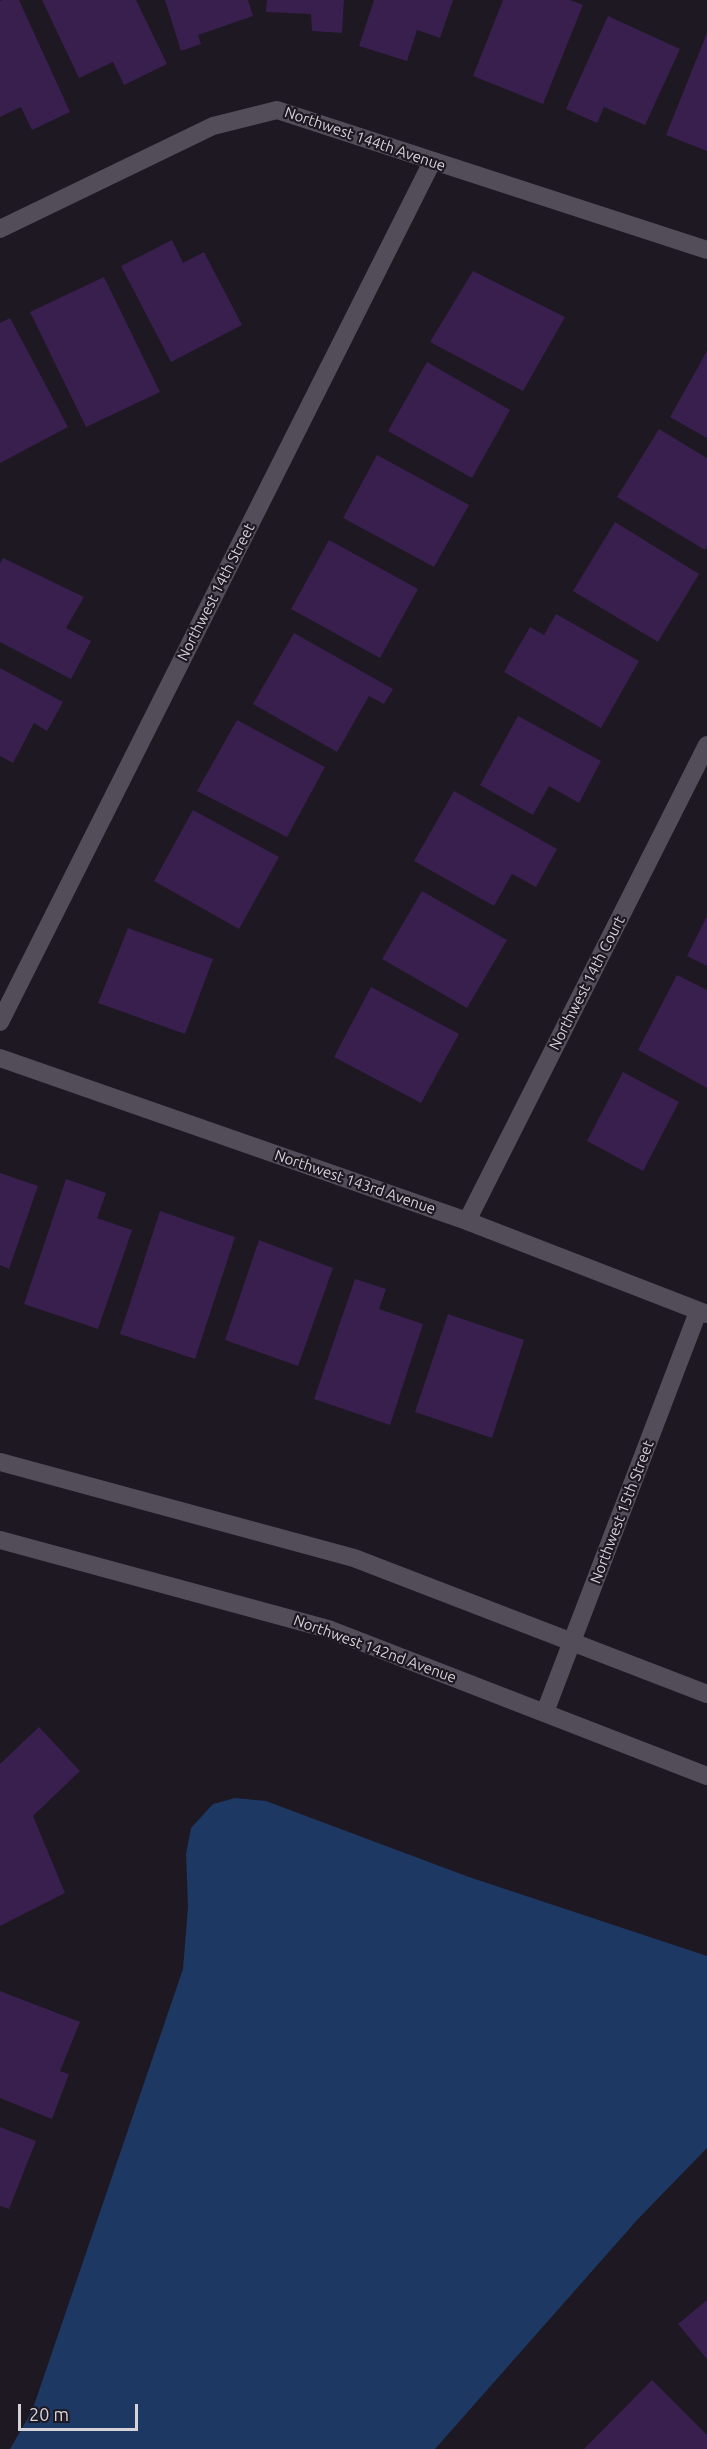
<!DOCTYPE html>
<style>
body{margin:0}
#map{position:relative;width:707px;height:2449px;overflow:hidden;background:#1d1822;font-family:Ubuntu,sans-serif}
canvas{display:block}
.scale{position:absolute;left:18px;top:2404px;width:120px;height:27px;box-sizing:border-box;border:3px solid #d5d2d8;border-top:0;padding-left:8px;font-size:18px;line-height:21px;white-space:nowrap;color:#d5d2d8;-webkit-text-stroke:4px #1d1822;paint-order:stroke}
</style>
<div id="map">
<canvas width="707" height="2449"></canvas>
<div class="scale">20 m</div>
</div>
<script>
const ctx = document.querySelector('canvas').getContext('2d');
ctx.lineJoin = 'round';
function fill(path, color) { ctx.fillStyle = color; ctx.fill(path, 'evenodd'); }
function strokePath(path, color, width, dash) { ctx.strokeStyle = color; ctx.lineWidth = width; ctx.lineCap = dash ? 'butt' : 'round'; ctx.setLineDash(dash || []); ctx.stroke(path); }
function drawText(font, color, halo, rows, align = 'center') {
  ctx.font = font + ' Ubuntu,sans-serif'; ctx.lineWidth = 4.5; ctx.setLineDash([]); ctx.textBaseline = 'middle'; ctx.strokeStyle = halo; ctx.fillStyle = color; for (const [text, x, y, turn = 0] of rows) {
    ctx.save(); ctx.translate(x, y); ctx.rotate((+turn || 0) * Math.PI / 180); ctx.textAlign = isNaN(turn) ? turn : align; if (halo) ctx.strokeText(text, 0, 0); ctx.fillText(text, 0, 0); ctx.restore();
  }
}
fill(new Path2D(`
 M235,1798L266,1801L469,1877L707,1956V2148L638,2219L435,2449H10L32,2411L183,1969L188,1907L186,1854L191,1828L213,1804Z`), '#1d3863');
fill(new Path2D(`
 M2,0H19L70,112L32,130L21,107L0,117V1Z
 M42,0H136L167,64L124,85L113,62L79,78Z
 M165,0H248L253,16L198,35L201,44L181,51Z
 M267,0H344L342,33L312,31L311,14L266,12Z
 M374,0H453L440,38L417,30L407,61L359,46Z
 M503,0H570L583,5L543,104L473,76Z
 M608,16L680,49L645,125L604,107L597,123L566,109Z
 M707,33V151L666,135Z
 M172,240L183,263L204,252L242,325L171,362L121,266Z
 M473,271L565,317L523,391L430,342Z
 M104,277L160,392L86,427L30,312Z
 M10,318L68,427L0,463V323Z
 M707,351V438L670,417Z
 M427,362L510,410L472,478L388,431Z
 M659,429L707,458V547L705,550L617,497Z
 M377,455L469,505L434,567L343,518Z
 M615,522L699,574L658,642L573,591Z
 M329,540L418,589L380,658L291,609Z
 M3,558L84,597L66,628L91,641L71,679L0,642V563Z
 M556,614L639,661L601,728L504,672L530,627L544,635Z
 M294,633L393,689L384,704L369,696L337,752L253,704Z
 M0,668L63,702L47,731L34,723L13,763L0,756Z
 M518,716L601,761L579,803L549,786L533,815L480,785Z
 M237,720L325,767L287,837L197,791Z
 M454,791L557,849L536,887L512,874L494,906L414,861Z
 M193,810L279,857L239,929L154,881Z
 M422,891L507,940L467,1008L382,959Z
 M707,916V966L687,956Z
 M128,928L213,959L185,1034L98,1003Z
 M677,975L707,990V1088L638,1050Z
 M371,987L459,1034L421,1103L334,1057Z
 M623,1072L679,1102L643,1171L587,1141Z
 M0,1173L38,1186L9,1269L0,1265Z
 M66,1179L106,1193L97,1218L132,1230L98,1329L24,1304Z
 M160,1211L235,1237L195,1359L120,1334Z
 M259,1240L333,1268L298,1366L225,1340Z
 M355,1279L386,1289L379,1309L423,1324L390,1425L314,1399Z
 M448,1314L524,1340L492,1438L415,1412Z
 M39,1727L80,1771L33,1816L65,1893L0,1926V1764Z
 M0,1991L80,2022L60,2071L69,2074L52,2119L0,2098Z
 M0,2127L36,2141L9,2209L0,2206Z
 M707,2300V2359L678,2324Z
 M652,2380L707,2435V2449H584Z`), '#391f4d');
strokePath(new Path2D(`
 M0,229L213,126L277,110L707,250
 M0,1022L432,162
 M0,1058L467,1221L707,1314
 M467,1221L707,745
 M0,1462L354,1558L707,1694
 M0,1540L328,1629L707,1776
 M545,1712L698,1312`), '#534d59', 18);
drawText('15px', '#d5d2d8', '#1d1822', [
 ["Northwest 144th Avenue",365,139,19],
 ["Northwest 14th Street",216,592,-63],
 ["Northwest 14th Court",587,983,-63],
 ["Northwest 143rd Avenue",355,1182,19],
 ["Northwest 15th Street",622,1512,-69],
 ["Northwest 142nd Avenue",375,1649,20]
]);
</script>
